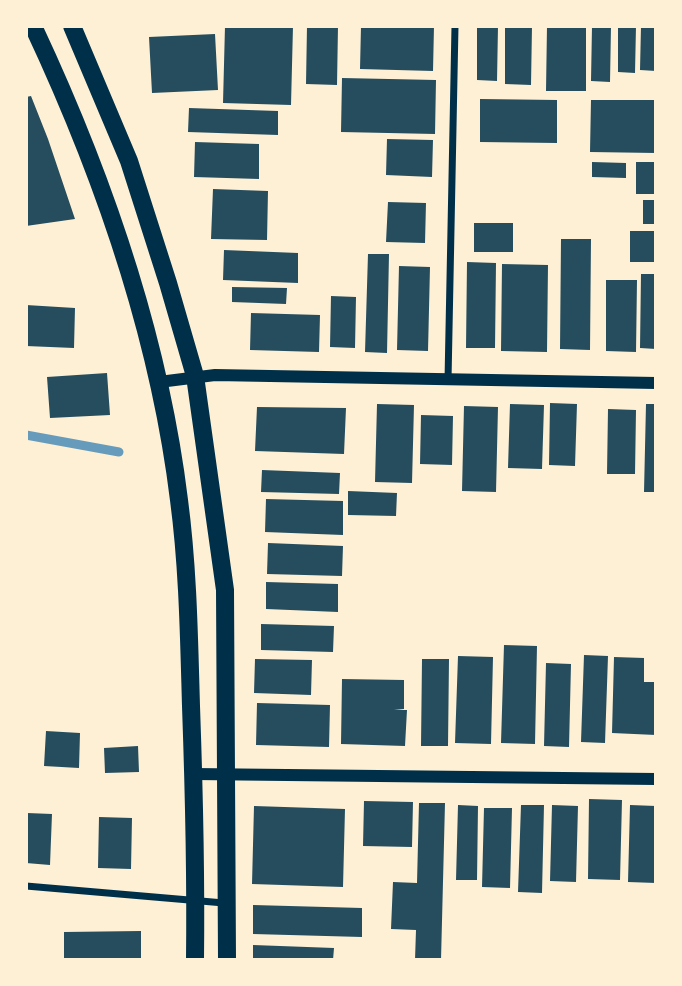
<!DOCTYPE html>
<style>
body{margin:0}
#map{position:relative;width:682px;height:986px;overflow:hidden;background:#fdf0d5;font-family:Poppins,sans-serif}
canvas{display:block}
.frame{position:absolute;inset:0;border:28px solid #fdf0d5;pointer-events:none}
</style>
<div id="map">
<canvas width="682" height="986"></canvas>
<div class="frame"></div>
</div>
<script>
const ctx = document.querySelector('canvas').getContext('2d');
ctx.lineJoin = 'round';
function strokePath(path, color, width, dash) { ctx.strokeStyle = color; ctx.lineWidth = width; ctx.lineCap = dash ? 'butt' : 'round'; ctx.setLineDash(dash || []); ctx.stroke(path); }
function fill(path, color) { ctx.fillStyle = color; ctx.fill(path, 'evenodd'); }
strokePath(new Path2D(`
 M26,435L119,452`), '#669bbc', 9);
fill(new Path2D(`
 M225,26H293L291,105L223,103Z
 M307,26H338L337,85L306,84Z
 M361,26H434L433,71L360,69Z
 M477,26H498L497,81L477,80Z
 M505,26H532L531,85L505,84Z
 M547,26H586V91H546Z
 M592,26H611L610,82L591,81Z
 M618,26H636L635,73L618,72Z
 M641,26H656V71L640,70Z
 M215,34L218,90L152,93L149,37Z
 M342,78L436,80L435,134L341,132Z
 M31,96L48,139L75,219L26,226V97Z
 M480,99L557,100V143L480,142Z
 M591,100H656V153L590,152Z
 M189,108L278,111V135L188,132Z
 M387,139L433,140L432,177L386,175Z
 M195,142L259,144V179L194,177Z
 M592,162L626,163V178L592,177Z
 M636,162H656V194H636Z
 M213,189L268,191L267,240L211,239Z
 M643,200H656V224H643Z
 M388,202L426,203L425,243L386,242Z
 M474,223H513V252H474Z
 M630,231H656V262H630Z
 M561,239H591L590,350L560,349Z
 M224,250L298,253V283L223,280Z
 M368,254H389L387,353L365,352Z
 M467,262L496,263L495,348H466Z
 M502,264L548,265L547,352L501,351Z
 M399,266L430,267L428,351L397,350Z
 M641,274H656V349L640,348Z
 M606,280H637L636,352L606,351Z
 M232,287L287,288L286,304L232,302Z
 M331,296L356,297L355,348L330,347Z
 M26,305L75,308L74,348L26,346Z
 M251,313L320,315L319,352L250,350Z
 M107,373L110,415L50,418L47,377Z
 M550,403L577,404L575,466L549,465Z
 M377,404L414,405L412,483L375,482Z
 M510,404L544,405L542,469L508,468Z
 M646,404H656V492H644Z
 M464,406L498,407L496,492L462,491Z
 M257,407L346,408L344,454L255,451Z
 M608,409L636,410L635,474H607Z
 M421,415L453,416L452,465L420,464Z
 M262,470L340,473L339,494L261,492Z
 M348,491L397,493L396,516L348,515Z
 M266,499L343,501V535L265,532Z
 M268,543L343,546L342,576L267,574Z
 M266,582L338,584V612L266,609Z
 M261,624L334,626L333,652L261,650Z
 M504,645L537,646L535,744L501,743Z
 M584,655L608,656L605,743L581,742Z
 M458,656L493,657L491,744L455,743Z
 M614,657L644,658V682H656V735L612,733Z
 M255,659L312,660L311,695L254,693Z
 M422,659H449L448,746H421Z
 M546,663L571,664L569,747L544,746Z
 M342,679L404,680V709L394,710H407L405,746L341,744Z
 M257,703L330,705L329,747L256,745Z
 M46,731L80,733L79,768L44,766Z
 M138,746L139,772L105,773L104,748Z
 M589,799L622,800L620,880L588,879Z
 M364,801L413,802L412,847L363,846Z
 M419,803H445L441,960H415L416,930L391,929L393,882L417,883Z
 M458,805L478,806L477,880H456Z
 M521,805H544L542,893L518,892Z
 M552,805L578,806L576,882L550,881Z
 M630,805L656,806V883L628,882Z
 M254,806L345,809L343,887L252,884Z
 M484,808H512L510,888L482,887Z
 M27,813L52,814L50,865L26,863Z
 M99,817L132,818L131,869L98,868Z
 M253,905L362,908V937L253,934Z
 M141,931V960H64V932Z
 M253,945L334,948L333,960H253Z`), '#264d5e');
strokePath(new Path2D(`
 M448,380L455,26
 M26,886L224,903`), '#003049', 7);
strokePath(new Path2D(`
 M159,382L215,375L656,383
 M194,774L656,779`), '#003049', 12);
strokePath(new Path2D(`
 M33,26C103,175 159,336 179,500C188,568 189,637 191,706C194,790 196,875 195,960
 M72,26L129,161L168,283L195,376L225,590L227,960`), '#003049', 18);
</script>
